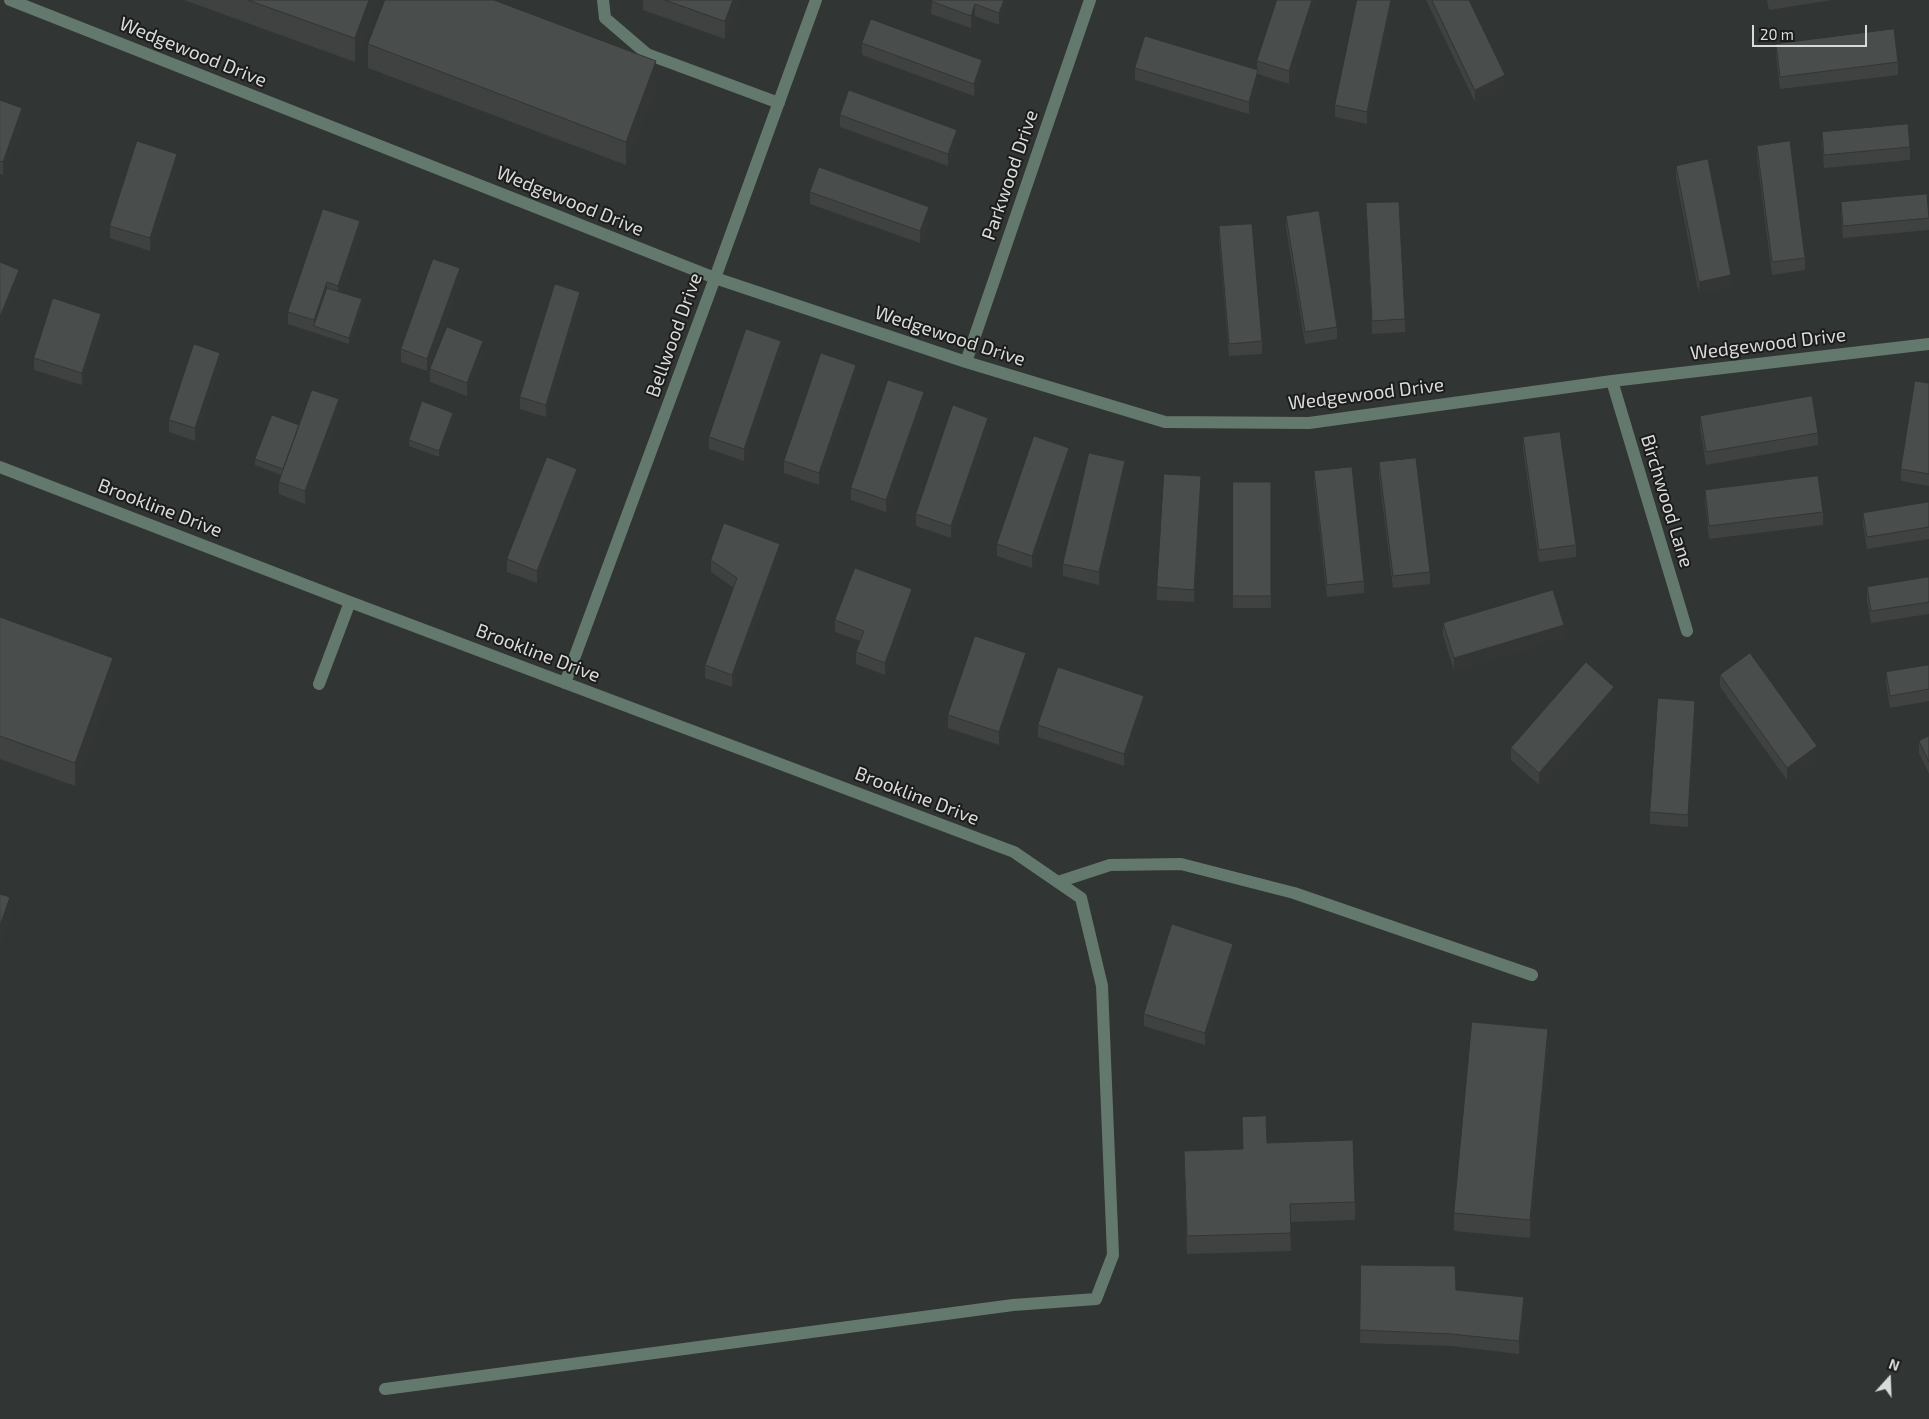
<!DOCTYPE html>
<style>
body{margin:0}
#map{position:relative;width:1929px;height:1419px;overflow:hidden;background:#313533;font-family:"Exo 2",sans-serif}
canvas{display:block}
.north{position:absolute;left:1864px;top:1354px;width:50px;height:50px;-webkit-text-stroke:4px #1b1c1b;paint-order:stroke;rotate:20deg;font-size:14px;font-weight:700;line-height:20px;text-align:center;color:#d9dbd9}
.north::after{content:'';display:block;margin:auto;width:18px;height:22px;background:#d9dbd9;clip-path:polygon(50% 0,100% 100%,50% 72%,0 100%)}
.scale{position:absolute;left:1752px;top:25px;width:115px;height:22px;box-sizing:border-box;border:2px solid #d9dbd9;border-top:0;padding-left:6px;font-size:15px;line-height:18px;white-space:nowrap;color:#d9dbd9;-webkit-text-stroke:4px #1b1c1b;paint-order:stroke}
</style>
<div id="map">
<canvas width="1929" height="1419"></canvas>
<div class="north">N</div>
<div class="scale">20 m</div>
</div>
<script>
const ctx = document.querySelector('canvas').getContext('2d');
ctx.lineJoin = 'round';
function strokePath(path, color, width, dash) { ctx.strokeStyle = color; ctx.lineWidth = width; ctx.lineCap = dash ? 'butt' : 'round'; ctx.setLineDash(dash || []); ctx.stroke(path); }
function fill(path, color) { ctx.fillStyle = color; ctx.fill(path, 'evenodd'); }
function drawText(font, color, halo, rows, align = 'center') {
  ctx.font = font + ' "Exo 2",sans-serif'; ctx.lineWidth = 4; ctx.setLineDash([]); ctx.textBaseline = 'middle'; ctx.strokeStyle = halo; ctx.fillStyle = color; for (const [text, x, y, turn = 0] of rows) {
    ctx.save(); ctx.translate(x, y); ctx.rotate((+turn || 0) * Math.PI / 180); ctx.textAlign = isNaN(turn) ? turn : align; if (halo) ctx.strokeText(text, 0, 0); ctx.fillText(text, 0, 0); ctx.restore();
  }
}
strokePath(new Path2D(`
 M10,0L715,278L966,362L1165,422L1309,423L1612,381L1929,344
 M603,0L605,18L647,54L779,103
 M966,362L1090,0
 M1612,381L1687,631
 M0,467L350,602L1014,852L1081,898L1102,986L1113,1255L1096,1299L1013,1305L385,1389
 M565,683L715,278L816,0
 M319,684L350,602
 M1058,882L1110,865L1181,864L1294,893L1532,975`), '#64796d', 12);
fill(new Path2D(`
 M184,0H377L355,62Z
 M643,0H739L725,39L643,10Z
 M931,0H1008L999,25L975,16L971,28L931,14L932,0Z
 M1277,0H1316L1289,84L1258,74V83L1249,114L1135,80V68L1257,70V61Z
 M1392,0V9L1367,124L1335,117V105Z
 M1426,0H1469L1505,87L1475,102Z
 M1767,0H1832L1769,10Z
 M862,43L982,72L974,96L862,55Z
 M368,44L656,85L626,165L368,68Z
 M1776,44L1898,62V75L1780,89L1776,56Z
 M0,100L22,120L3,175L0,174Z
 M840,115L957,142L948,166L840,127Z
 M1822,132L1910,147V160L1824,168L1822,144Z
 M1757,146L1805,258V270L1772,275L1757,158Z
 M177,166L150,251L110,238V226Z
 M1676,166L1731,287L1699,294L1676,178Z
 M810,192L929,220L920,243L810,204Z
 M1841,202L1929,218V230L1843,238L1841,214Z
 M1366,203L1405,319V332L1372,334Z
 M1286,216L1337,327V339L1305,344L1286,228Z
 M1219,226L1262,341V354L1229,356L1219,239Z
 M360,234L340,292L362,305L349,344L288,324V312Z
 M460,281L427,371L401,362V349Z
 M580,304L546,417L520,409V397Z
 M101,326L82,385L34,370V358Z
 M483,353L467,396L430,382V369Z
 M781,353L744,461L709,449V437Z
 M220,365L195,441L169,432V420Z
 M856,377L819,485L784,473V461Z
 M1929,383V486L1901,481V469Z
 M924,404L886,512L851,500V488Z
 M339,412L305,504L279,494V482L281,475L255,465V459L299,425Z
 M1700,416L1818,433V445L1706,465L1700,428Z
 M453,419L439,457L409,446V440Z
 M988,430L951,538L916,526V514Z
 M1523,437L1576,545V557L1539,562L1523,449Z
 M1069,460L1032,568L997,556V544Z
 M1379,462L1430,572V584L1393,588L1379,475Z
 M1314,471L1364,581V593L1327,597L1314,483Z
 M1125,474L1099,585L1063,576V564Z
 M577,481L537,583L507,572V559Z
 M1233,482H1271V608H1233Z
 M1201,488L1194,602L1157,600V587Z
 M1705,490L1823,512V525L1709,539L1705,502Z
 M1929,502V539L1867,549L1863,525V513Z
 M780,556L732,687L705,678V665L734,588L711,572V560Z
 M1929,577V614L1871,623L1867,600V587Z
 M912,602L885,675L856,664V652L860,641L835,632V620Z
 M0,617L113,681L75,786L0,759Z
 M1443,623L1564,637L1454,671L1443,635Z
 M1026,665L999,745L948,728V715Z
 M1929,665V701L1890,708L1886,684V672Z
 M1720,675L1817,758L1787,780L1720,687Z
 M1614,699L1539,785L1511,760V748Z
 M1144,708L1124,766L1038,737V725Z
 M1695,713L1688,827L1650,824V812Z
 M1929,736V774L1919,753V741Z
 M1233,956L1205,1045L1144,1026V1014Z
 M1548,1047L1530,1238L1454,1231V1213Z
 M1242,1117L1267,1143L1355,1202V1220L1290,1222L1291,1251L1187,1254L1184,1151L1243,1149Z
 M1361,1265L1456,1290L1524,1309L1519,1354L1451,1346L1360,1343Z`), '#3f4240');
fill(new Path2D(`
 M369,0H377L355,62V38Z
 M733,0H739L725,39V21Z
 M1004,0H1008L999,25V13Z
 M1312,0H1316L1289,84V71Z
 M1391,0H1392V9L1367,124V112Z
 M975,4V16L971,28V16Z
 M982,60V72L974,96V84Z
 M656,61V85L626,165V142Z
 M1258,70V83L1249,114V102Z
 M1505,75V87L1475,102V90Z
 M22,108V120L3,175V162Z
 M957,130V142L948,166V154Z
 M177,154V166L150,251V238Z
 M929,207V220L920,243V231Z
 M360,221V234L338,298V286Z
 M460,268V281L427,371V359Z
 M19,270V282L0,329V317Z
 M1731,275V287L1699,294V282Z
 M327,282V294L314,326V332V320Z
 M580,292V304L546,417V405Z
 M362,299V305L349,344V338Z
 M101,314V326L82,385V373Z
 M483,341V353L467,396V383Z
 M781,341V353L744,461V449Z
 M220,353V365L195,441V428Z
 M856,365V377L819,485V473Z
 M924,392V404L886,512V500Z
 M339,399V412L305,504V491Z
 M453,413V419L439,457V451Z
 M988,418V430L951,538V526Z
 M1069,448V460L1032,568V556Z
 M1125,461V474L1099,585V572Z
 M577,469V481L537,583V571Z
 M1201,476V488L1194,602V590Z
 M780,544V556L732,687V675Z
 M912,589V602L885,675V663Z
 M1564,625V637L1454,671V658Z
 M1026,653V665L999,745V732Z
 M113,658V681L75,786V763Z
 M1614,687V699L1539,785V773Z
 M1144,696V708L1124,766V754Z
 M1695,701V713L1688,827V815Z
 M1817,746V758L1787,780V768Z
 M10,897V920L0,949V926Z
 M1233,944V956L1205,1045V1033Z
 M1548,1029V1047L1530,1238V1220Z
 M1524,1297V1309L1519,1354V1341Z`), '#333634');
const building = new Path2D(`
 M248,0H369L355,38Z
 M385,0H494L656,61L626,142L368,44Z
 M665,0H733L725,21Z
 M932,0H1004L999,13L975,4L971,16L931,1Z
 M1277,0H1312L1289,71L1257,61Z
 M1357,0H1391L1367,112L1335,105Z
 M1432,0H1469L1505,75L1475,90Z
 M871,19L982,60L974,84L862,43Z
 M1894,29L1898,62L1780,77L1776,44Z
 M1145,36L1258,70L1249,102L1135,68Z
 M849,90L957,130L948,154L840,115Z
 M0,100L22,108L3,162L0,161Z
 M1908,124L1910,147L1824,155L1822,132Z
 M137,141L177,154L150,238L110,226Z
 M1790,141L1805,258L1772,262L1757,146Z
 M1708,159L1731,275L1699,282L1676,166Z
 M819,167L929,207L920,231L810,192Z
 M1927,194L1929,218L1843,226L1841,202Z
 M1399,202L1405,319L1372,321L1366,203Z
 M323,209L360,221L338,286L327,282L314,320L288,312Z
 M1319,211L1337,327L1305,332L1286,216Z
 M1252,224L1262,341L1229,344L1219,226Z
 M433,259L460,268L427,359L401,349Z
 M0,262L19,270L0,317Z
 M555,284L580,292L546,405L520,397Z
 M327,288L362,299L349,338L314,326Z
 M53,298L101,314L82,373L34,358Z
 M447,327L483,341L467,383L430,369Z
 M746,329L781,341L744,449L709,437Z
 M194,344L220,353L195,428L169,420Z
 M821,353L856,365L819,473L784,461Z
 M888,380L924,392L886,500L851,488Z
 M1915,381L1929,383V474L1901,469Z
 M312,390L339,399L305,491L279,482Z
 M1812,396L1818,433L1706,452L1700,416Z
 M422,401L453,413L439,451L409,440Z
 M953,405L988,418L951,526L916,514Z
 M272,415L299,425L283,469L255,459Z
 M1560,432L1576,545L1539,550L1523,437Z
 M1034,436L1069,448L1032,556L997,544Z
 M1089,453L1125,461L1099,572L1063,564Z
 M547,457L577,469L537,571L507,559Z
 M1416,458L1430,572L1393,576L1379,462Z
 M1352,467L1364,581L1327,585L1314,471Z
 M1164,474L1201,476L1194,590L1157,587Z
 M1818,476L1823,512L1709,526L1705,490Z
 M1233,482H1271V596H1233Z
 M1929,502V527L1867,537L1863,513Z
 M724,523L780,544L732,675L705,665L737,578L711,560Z
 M855,568L912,589L885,663L856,652L864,631L835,620Z
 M1929,577V602L1871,611L1867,587Z
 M1553,590L1564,625L1454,658L1443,623Z
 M0,617L113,658L75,763L0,736Z
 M975,636L1026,653L999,732L948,715Z
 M1750,653L1817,746L1787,768L1720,675Z
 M1586,662L1614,687L1539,773L1511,748Z
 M1929,665V689L1890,696L1886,672Z
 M1058,667L1144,696L1124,754L1038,725Z
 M1658,698L1695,701L1688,815L1650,812Z
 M1929,736V762L1919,741Z
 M0,894L10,897L0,926Z
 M1172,924L1233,944L1205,1033L1144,1014Z
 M1472,1022L1548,1029L1530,1220L1454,1213Z
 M1266,1116L1267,1143L1353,1140L1355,1202L1290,1204L1291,1233L1187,1236L1184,1151L1243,1149L1242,1117Z
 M1361,1265L1455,1266L1456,1290L1524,1297L1519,1341L1451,1334L1360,1330Z`);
fill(building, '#494d4b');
strokePath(building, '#333634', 1);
drawText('19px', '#d9dbd9', '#1b1c1b', [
 ["Wedgewood Drive",193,52,22],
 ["Parkwood Drive",1010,175,-71],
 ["Wedgewood Drive",570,201,22],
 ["Bellwood Drive",674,335,-70],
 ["Wedgewood Drive",950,336,18],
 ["Wedgewood Drive",1768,344,-7],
 ["Wedgewood Drive",1366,394,-7],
 ["Birchwood Lane",1667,501,73],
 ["Brookline Drive",160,508,21],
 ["Brookline Drive",538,653,21],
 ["Brookline Drive",917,796,21]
]);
</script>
